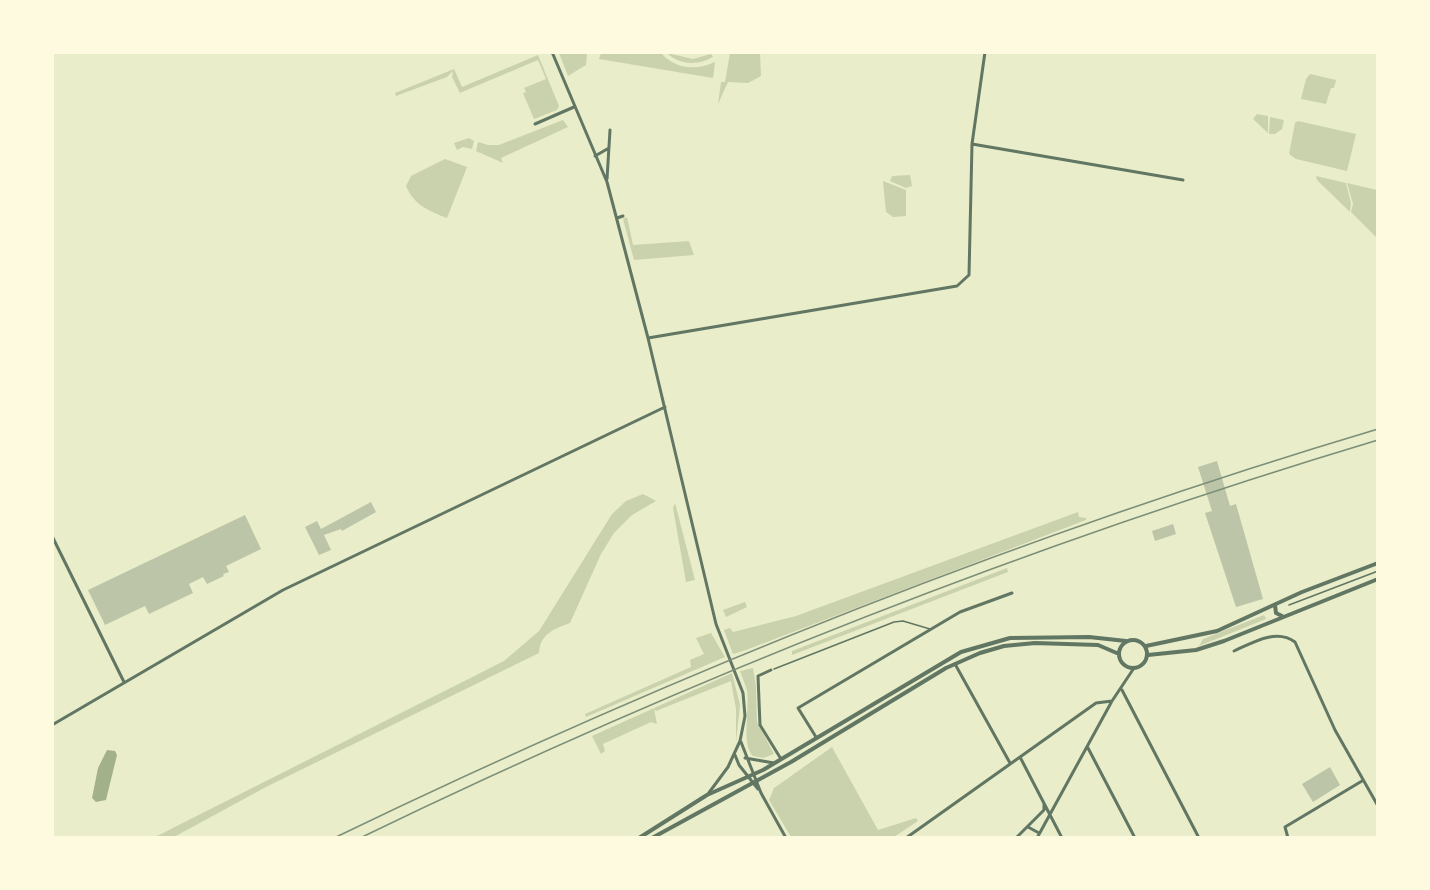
<!DOCTYPE html>
<style>
body{margin:0}
#map{position:relative;width:1430px;height:890px;overflow:hidden;background:#e9edc9;font-family:Rubik,sans-serif}
canvas{display:block}
.frame{position:absolute;inset:0;border:54px solid #fefae0;pointer-events:none}
</style>
<div id="map">
<canvas width="1430" height="890"></canvas>
<div class="frame"></div>
</div>
<script>
const ctx = document.querySelector('canvas').getContext('2d');
ctx.lineJoin = 'round';
function fill(path, color) { ctx.fillStyle = color; ctx.fill(path, 'evenodd'); }
function strokePath(path, color, width, dash) { ctx.strokeStyle = color; ctx.lineWidth = width; ctx.lineCap = dash ? 'butt' : 'round'; ctx.setLineDash(dash || []); ctx.stroke(path); }
fill(new Path2D(`
 M559,53H587L586,65L568,76Z
 M661,53C675,69 696,71 715,62L713,78L599,59L601,53Z
 M667,53L693,59L711,54L713,57C698,66 679,65 667,53Z
 M730,53H760L761,76L748,83L728,82L718,104L721,82H725Z
 M538,55L559,106L557,110L534,119L523,93L526,92L524,88L546,79L538,60L462,92L460,93L452,77L453,71L447,77L396,96L395,93L454,69L462,87Z
 M1310,74L1336,80L1334,88H1331L1326,104L1301,99L1306,79Z
 M1257,114L1268,116V133L1253,119Z
 M1270,117L1284,120L1282,129L1275,134H1269Z
 M563,120L568,127L501,158L503,163L476,151L478,142L488,145H499Z
 M1298,121L1356,134L1347,171L1296,159L1289,154L1295,123Z
 M469,138L474,141L472,149L463,147L457,150L454,143Z
 M445,159L467,167L447,218C429,211 414,205 406,186L411,176Z
 M910,175L912,186L906,188L890,181L892,176Z
 M1316,176L1346,183L1351,203L1350,212L1317,180Z
 M883,181L906,190V216L893,217L886,212Z
 M1347,183L1377,190V238L1351,212L1353,204Z
 M627,217L633,245L689,241L694,255L634,260L623,219Z
 M643,494L656,501L632,515L614,533L601,554L570,623C554,629 540,634 539,653L266,787L174,837H155L504,661L539,631L612,514L626,501Z
 M675,503L695,580L686,582L673,508Z
 M1078,512L1079,517L1086,518V520L746,650L733,654L724,630L730,628L733,632L796,616Z
 M1007,568L1008,572L792,655V651Z
 M745,602L747,607L726,617L723,610Z
 M1264,615L1266,619L1199,646L1203,639Z
 M711,633L725,657L586,717L585,714L691,667L690,660L704,654L696,638Z
 M753,668L756,686L757,722L774,754L763,758L753,756C741,745 750,709 747,690C745,684 742,677 740,671Z
 M732,673L740,705L736,742V709L731,681L656,711L654,709L657,724L651,722L603,744L605,751L601,754L592,736Z
 M832,747L878,830L916,818L918,821L894,837H791L769,800L774,788Z`), '#cad2ad');
fill(new Path2D(`
 M107,750L115,751L117,755L106,800L96,802L92,798L98,768Z`), '#a3b18a');
fill(new Path2D(`
 M1217,461L1230,506L1236,504L1263,599L1236,607L1205,513L1212,511L1198,467Z
 M371,502L376,512L342,531L341,529L324,535L331,550L319,555L305,527L317,521L321,529Z
 M245,515L261,549L226,566L229,572L223,574L224,576L207,584L203,577L189,584L193,593L149,614L145,606L105,625L88,590Z
 M1173,524L1176,534L1155,541L1152,531Z
 M1330,767L1340,785L1313,802L1302,784Z`), '#bcc5a7');
strokePath(new Path2D(`
 M1289,605L1378,571
 M774,669L894,622L903,621L930,629`), '#617663', 1.5);
strokePath(new Path2D(`
 M552,52L607,182L648,338L716,624L743,693L745,716L740,741L728,767L708,794
 M535,124L574,107
 M972,144L1183,180
 M595,156L609,148
 M607,179L610,130
 M617,218L623,216
 M648,338L957,286L969,275L972,144L985,52
 M52,536L124,682
 M1234,651C1252,643 1276,628 1295,642L1335,730L1378,806
 M955,664L1010,763
 M771,670L758,676L760,725L781,759
 M1122,690L1199,838
 M52,725L283,590L665,407
 M816,737L798,708L960,612L1012,593
 M741,742L761,793L786,838
 M1088,748L1135,838
 M735,755L739,765L758,789
 M1020,757L1062,838
 M745,758L774,763
 M1028,827L1039,833
 M906,838L1096,703L1112,701
 M1016,838L1044,810V803
 M1037,838L1112,701L1134,668
 M1288,838L1285,827L1362,781`), '#617663', 3);
strokePath(new Path2D(`
 M1275,605L1276,613L1282,616
 M1119 654a14 14 0 1 1 28 0a14 14 0 1 1-28 0Z
 M1146,646L1217,631L1302,592L1378,563
 M1148,655L1196,650L1224,641L1378,579
 M639,838L707,795L763,770L961,652L1010,638L1089,637L1126,641
 M652,838L791,762L946,668L980,653L1004,646L1035,643L1098,645L1119,654`), '#617663', 4);
strokePath(new Path2D(`
 M334,838C671,675 1019,536 1378,429
 M360,838C688,679 1028,545 1378,440`), '#7c8e77', 1.5);
</script>
